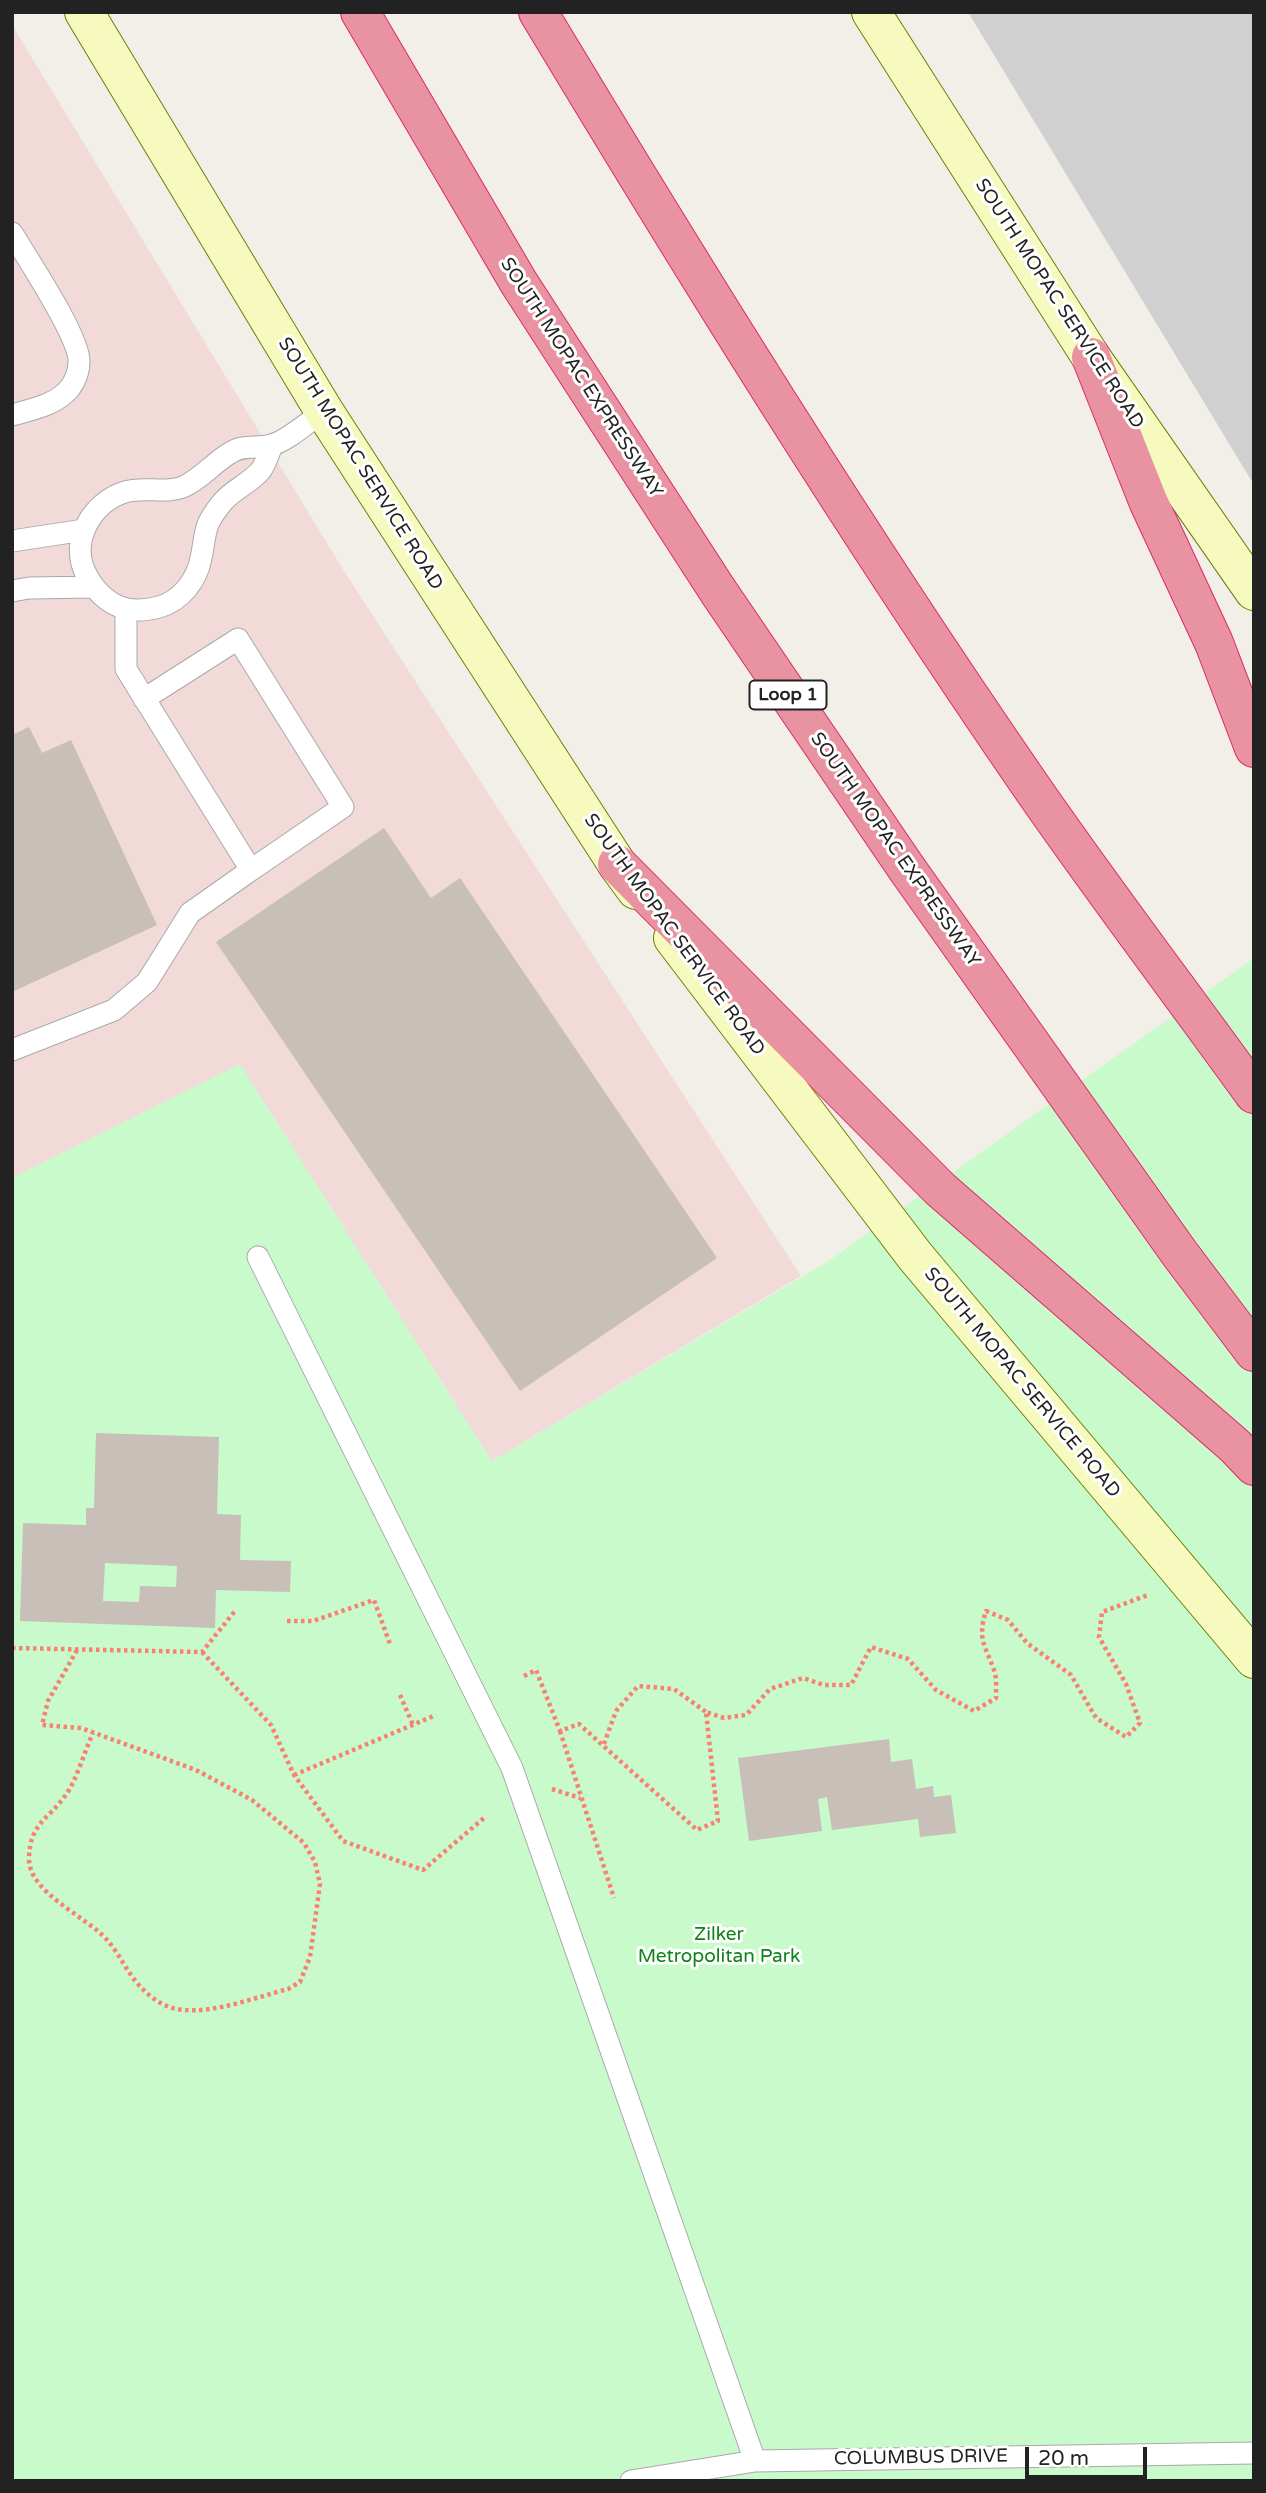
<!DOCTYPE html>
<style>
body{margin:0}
#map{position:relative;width:1266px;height:2493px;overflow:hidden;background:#f2efe9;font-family:"Varela Round",sans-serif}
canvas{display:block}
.frame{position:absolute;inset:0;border:14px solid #222;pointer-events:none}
.scale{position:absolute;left:1025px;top:2447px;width:122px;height:32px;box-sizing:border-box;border:4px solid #222;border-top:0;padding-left:9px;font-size:21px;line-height:24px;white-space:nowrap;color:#222;-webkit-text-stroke:5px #fff;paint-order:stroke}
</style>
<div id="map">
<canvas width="1266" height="2493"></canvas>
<div class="frame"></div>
<div class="scale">20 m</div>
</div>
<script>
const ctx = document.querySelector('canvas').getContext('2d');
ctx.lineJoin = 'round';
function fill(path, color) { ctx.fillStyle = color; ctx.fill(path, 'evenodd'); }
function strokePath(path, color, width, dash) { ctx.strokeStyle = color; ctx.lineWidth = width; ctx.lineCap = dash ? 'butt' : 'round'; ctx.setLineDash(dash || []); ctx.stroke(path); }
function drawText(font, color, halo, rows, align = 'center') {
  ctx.font = font + ' "Varela Round",sans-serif'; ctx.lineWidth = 6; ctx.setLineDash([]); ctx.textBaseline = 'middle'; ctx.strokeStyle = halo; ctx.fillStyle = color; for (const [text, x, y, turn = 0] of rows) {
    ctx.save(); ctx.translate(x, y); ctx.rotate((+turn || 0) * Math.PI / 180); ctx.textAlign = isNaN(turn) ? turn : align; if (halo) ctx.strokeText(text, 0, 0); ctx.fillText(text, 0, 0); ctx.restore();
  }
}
fill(new Path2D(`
 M12,25L344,571L801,1276L492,1461L240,1065L12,1178Z`), '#f2dad9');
fill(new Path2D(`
 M968,12H1254V485Z`), '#d0d0d0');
fill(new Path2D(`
 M1254,958V2481H12V1178L240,1064L492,1461L827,1262Z`), '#c8facc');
fill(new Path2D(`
 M29,727L42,753L71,740L157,925L12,992V735Z
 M384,828L431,898L460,878L717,1258L520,1391L216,942Z
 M96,1433L219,1437L217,1514L241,1515L240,1560L291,1561L290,1592L216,1590L215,1628L20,1621L23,1523L86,1525V1508H94ZM105,1563L177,1566L176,1587L140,1586L139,1602L103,1601Z
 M889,1739L891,1762L912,1759L916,1789L933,1786L934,1797L951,1795L956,1833L920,1837L918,1819L832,1830L827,1797L818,1799L822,1831L749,1841L738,1758Z`), '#c7bfb8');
const service = new Path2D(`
 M12,233C27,258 80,337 79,362C79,371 75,381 70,388C56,405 33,409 12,415
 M272,445C269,453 266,463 261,470C251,483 231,490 221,504C217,509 212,516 209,522C204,532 204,546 201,558C197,580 181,601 159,607C148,610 138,611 127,609C108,605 93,589 85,572C70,539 93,502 125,492C144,486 164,494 183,487C201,479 213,463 230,453C243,444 257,449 271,445C286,442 311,420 324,411
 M12,541L84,530
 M12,591L29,588L93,587
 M144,699L238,639L343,807L251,870
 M12,1050L114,1010L147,982L190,913L251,870L126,669V609
 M258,1257L512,1768L755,2461
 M631,2481L755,2461L1254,2453`);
const secondary = new Path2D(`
 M84,12L324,411L617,864L636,890
 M871,12L1091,357L1254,591
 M673,938L915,1256L1254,1659`);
const motorway = new Path2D(`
 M360,12L519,283L718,591L907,869L1180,1254L1254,1352
 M538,12C695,273 856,532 1028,782C1101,888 1179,990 1254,1094
 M1091,357L1148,501L1214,643L1254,748
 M617,864L940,1189L1235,1446L1254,1466`);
strokePath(service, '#a9a9a9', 23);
strokePath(secondary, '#707d05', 40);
strokePath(motorway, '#dc2a67', 40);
strokePath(new Path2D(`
 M287,1621H313L374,1600L390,1644
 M12,1648L202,1652L235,1611
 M77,1650L48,1701L42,1725L81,1728L196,1770L252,1800L304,1843L315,1862L320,1884L310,1957L300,1982L288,1989C257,1997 215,2013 184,2010C169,2009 156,2002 146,1992C130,1979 121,1956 108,1941C88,1917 28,1893 29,1858C30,1823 48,1820 65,1796C76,1782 85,1750 93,1733
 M202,1652L271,1725L294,1775L343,1841L423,1870L484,1818
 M524,1676L536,1670L560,1731L579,1724L697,1830L718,1821L706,1712L724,1718L746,1715L770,1689L803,1678L824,1685H851L871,1647L908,1659L936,1690L974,1711L996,1698C996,1689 997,1678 994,1670C985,1645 977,1639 986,1611L1008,1620L1027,1643L1071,1675L1096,1718L1126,1737L1140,1723L1126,1684L1099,1637L1102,1612L1148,1595
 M400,1695L413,1725
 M560,1731L614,1898
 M604,1744L616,1711L638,1686L674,1689L706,1712
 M294,1775L436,1715
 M552,1789L580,1798`), '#fa8072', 4.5, [3.5, 3.5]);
strokePath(service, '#fff', 21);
strokePath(secondary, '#f7fabf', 38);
strokePath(motorway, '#e892a2', 38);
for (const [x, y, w] of [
 [788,695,77]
]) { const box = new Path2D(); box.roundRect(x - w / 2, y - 14.5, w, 29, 5); ctx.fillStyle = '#fff'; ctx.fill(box); strokePath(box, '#222', 2); }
drawText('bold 18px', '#222', null, [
 ["Loop 1",788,695]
]);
drawText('19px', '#222', '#fff', [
 ["SOUTH MOPAC SERVICE ROAD",1059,304,57],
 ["SOUTH MOPAC EXPRESSWAY",581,378,57],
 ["SOUTH MOPAC SERVICE ROAD",360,464,58],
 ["SOUTH MOPAC EXPRESSWAY",895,850,55],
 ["SOUTH MOPAC SERVICE ROAD",674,935,54],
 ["SOUTH MOPAC SERVICE ROAD",1022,1383,50],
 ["COLUMBUS DRIVE",921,2458,-1]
]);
drawText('19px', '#0c8416', '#fff', [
 ["Zilker",719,1935],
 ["Metropolitan Park",719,1957]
]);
</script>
